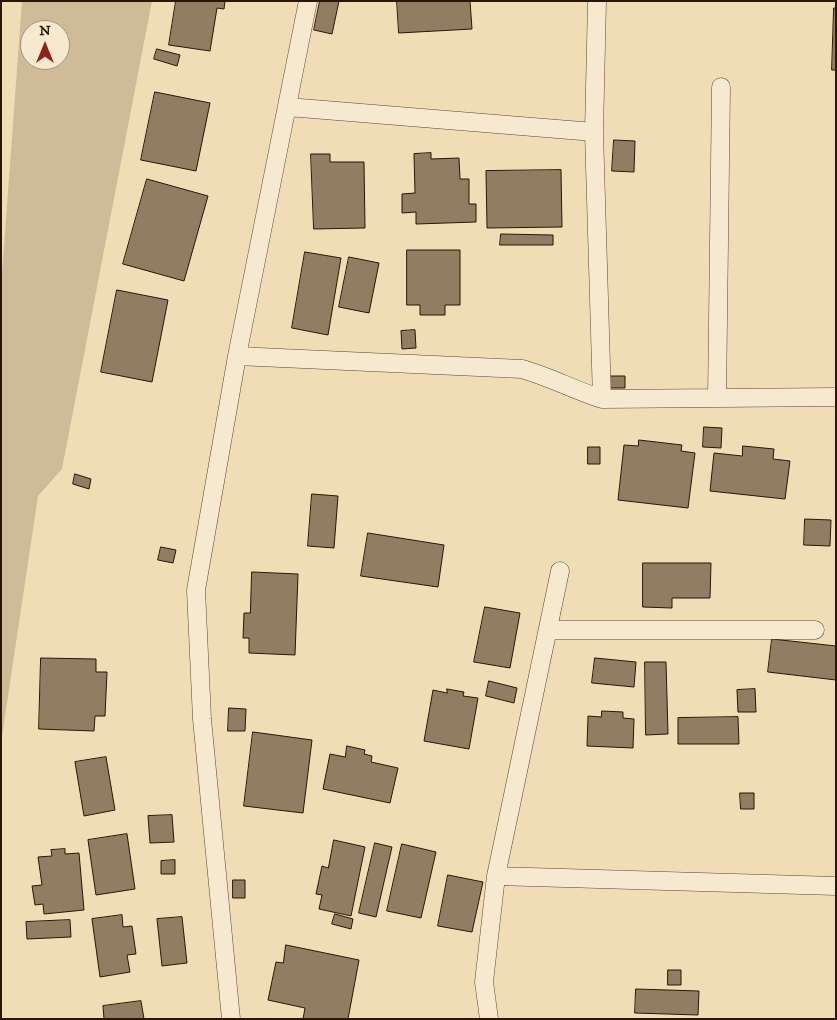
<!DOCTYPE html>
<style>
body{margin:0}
#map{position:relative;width:837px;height:1020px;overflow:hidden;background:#f1ddb5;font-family:"IM FELL DW Pica",serif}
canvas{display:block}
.frame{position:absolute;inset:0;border:2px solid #2a1506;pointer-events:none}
.north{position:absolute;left:20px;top:20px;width:50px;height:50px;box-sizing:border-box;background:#f6e9cf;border:1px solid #a4947f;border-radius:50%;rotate:0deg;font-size:14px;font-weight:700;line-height:20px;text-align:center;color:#2a1506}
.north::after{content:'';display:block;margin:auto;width:18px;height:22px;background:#8f2418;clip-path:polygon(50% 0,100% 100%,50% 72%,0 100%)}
</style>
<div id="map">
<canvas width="837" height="1020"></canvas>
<div class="frame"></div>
<div class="north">N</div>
</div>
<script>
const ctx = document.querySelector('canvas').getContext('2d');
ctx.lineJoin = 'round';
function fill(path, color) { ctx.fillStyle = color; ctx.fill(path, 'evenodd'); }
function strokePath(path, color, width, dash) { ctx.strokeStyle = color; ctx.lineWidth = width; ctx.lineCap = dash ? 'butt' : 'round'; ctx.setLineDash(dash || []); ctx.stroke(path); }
fill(new Path2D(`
 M22,1H152L62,469L38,496L1,743V287ZM30,30H60V60H30Z`), '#cfbb97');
const building = new Path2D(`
 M176,1H225L224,9L217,8L210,51L169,45Z
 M320,1H339L332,34L314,30Z
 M397,1H470L472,29L399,33Z
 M834,8H836V70H832Z
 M157,49L180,55L177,66L154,59Z
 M155,92L210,103L196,171L141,160Z
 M614,140L635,141L634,172L612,171Z
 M431,153V159L459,158L460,179H469V204H476V222L416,224V212L402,213V194L415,193L414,154Z
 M311,154H330V162H364L365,228L314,229Z
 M561,170L562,227L487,228L486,171Z
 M147,179L208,196L184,281L123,264Z
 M501,234L553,235V245H500Z
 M407,250H460V305H445V315H420V305H407Z
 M305,252L341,258L328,335L292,328Z
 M349,257L379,263L369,313L339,307Z
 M117,290L168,300L152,382L101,372Z
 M415,330L416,348L402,349L401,331Z
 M609,376H625V388H609Z
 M704,427L722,428L721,448L703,447Z
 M639,440L682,445L681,451L695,453L688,508L618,500L624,445L638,446Z
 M743,446L774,449L773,459L790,461L785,499L710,491L714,453L742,456Z
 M588,447H600V464H588Z
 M75,474L91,479L89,489L73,484Z
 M312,494L338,496L334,548L308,546Z
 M805,519L831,520L830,546L804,545Z
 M368,533L444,545L438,587L361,576Z
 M161,547L176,550L173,563L158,560Z
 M643,563H711L710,598H672V608L643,607Z
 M252,572L298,574L295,655L249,653V638H243L244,613H250Z
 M485,607L520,613L510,668L474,662Z
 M772,639L836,646V680L768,672Z
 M41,658L96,659V672H107L105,716H95L94,731L39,729Z
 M595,658L636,662L634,687L592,683Z
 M645,662H666L668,734L646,735Z
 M489,681L517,688L514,703L486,696Z
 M447,689L464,692L463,696L478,698L469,749L424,741L433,690L447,693Z
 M755,689L756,712H738L737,690Z
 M229,708L246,709L245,731H228Z
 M602,711L623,712V718L634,719L633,748L587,746L588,716L601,717Z
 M738,717L739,744H678V718Z
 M253,732L312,740L303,813L244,806Z
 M347,746L365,750L364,754L372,756L371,762L398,768L390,803L323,789L330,754L345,757Z
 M106,757L115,810L84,816L75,762Z
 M740,793H754V809H741Z
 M172,815L174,842L150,843L148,816Z
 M127,834L135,889L96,895L88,840Z
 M334,840L365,847L351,916L319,909L322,895L316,894L322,866L328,868Z
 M375,843L392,847L376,917L359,913Z
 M402,844L436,852L421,918L387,911Z
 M65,849V854L79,853L84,910L44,914L43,904L35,905L32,886L42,885L38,857L52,856L51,850Z
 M175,860V874H161V861Z
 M448,875L483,882L472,932L438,926Z
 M233,880H245V898H233Z
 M335,914L353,919L351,929L332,924Z
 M122,915L123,927L132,926L136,954L127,955L130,972L100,977L92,919Z
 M182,917L187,963L162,966L157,919Z
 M70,920L71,937L27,939L26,922Z
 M286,945L359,960L348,1019H303L305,1008L268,1000L276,962L283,963Z
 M668,970H681V985H668Z
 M636,989L699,991L698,1015L635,1013Z
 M141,1001L144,1019H104L103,1006Z`);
fill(building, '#917d61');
strokePath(building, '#2a1506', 1);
const minor = new Path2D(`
 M597,1L594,132L602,399
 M288,107L594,132
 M237,356L522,369C550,377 574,390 602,399L836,397
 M717,398L721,87
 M550,630H815
 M496,876L836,886
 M231,1019L202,719L196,590L237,356L308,1
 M489,1019L484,982L496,876L560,571`);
strokePath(minor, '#5c4732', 19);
strokePath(minor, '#f6e9cf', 18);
</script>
